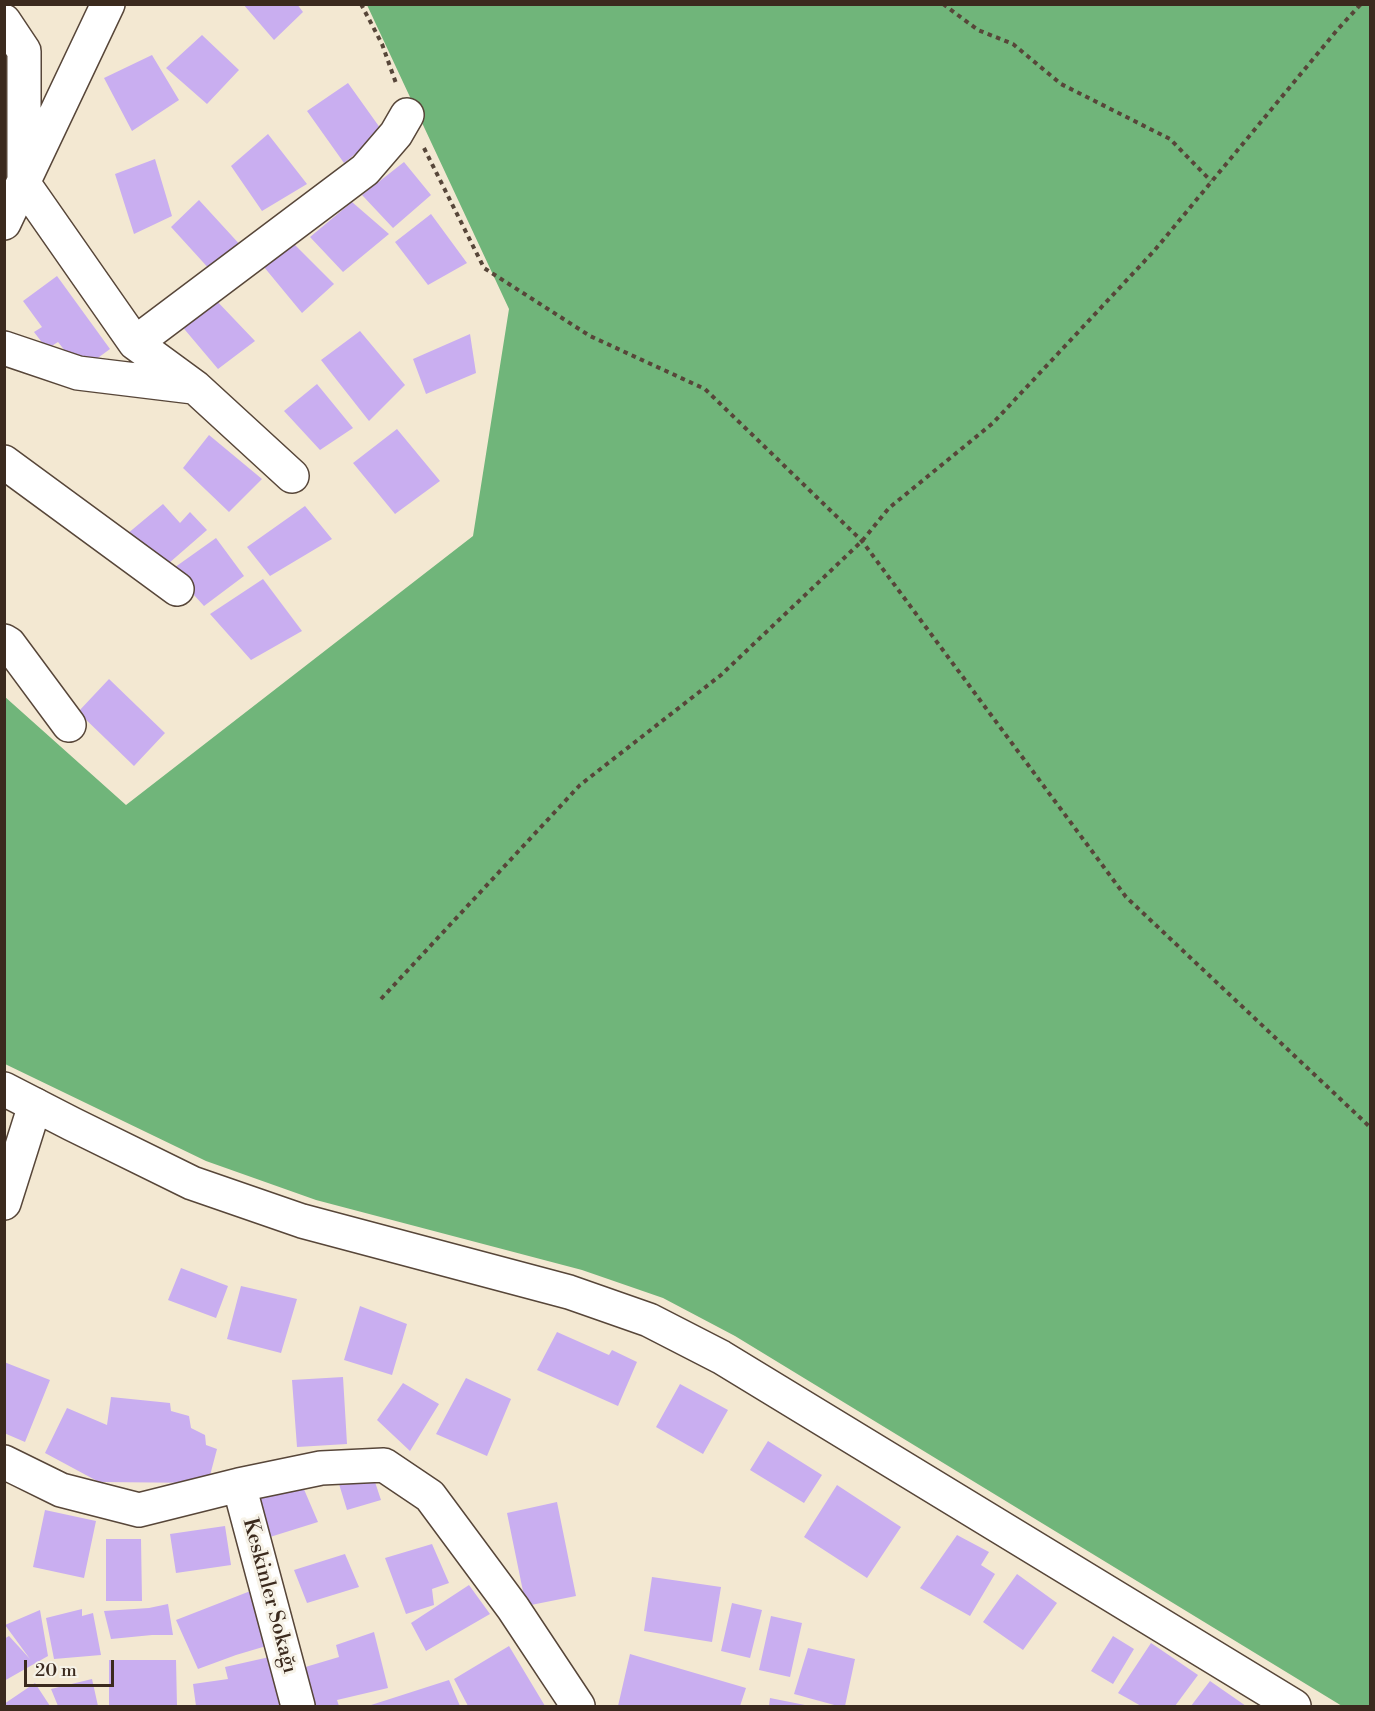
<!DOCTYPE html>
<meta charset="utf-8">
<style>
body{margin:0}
#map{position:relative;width:1375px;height:1711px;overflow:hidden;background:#f3e8d2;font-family:"Libre Bodoni",serif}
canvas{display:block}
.frame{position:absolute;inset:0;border:6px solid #3b2a1e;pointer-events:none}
.scale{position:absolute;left:24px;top:1660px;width:90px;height:27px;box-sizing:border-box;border:3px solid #3b2a1e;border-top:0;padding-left:8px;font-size:18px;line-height:21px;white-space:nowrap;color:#3b2a1e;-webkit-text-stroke:4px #f7f3e8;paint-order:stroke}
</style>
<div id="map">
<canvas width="1375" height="1711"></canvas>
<div class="frame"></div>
<div class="scale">20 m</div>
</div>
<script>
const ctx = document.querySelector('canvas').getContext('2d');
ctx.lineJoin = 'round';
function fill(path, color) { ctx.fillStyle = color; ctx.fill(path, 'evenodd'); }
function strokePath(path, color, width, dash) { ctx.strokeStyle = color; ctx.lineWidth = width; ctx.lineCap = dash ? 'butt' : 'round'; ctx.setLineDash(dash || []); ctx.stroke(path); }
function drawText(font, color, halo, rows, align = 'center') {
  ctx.font = font + ' "Libre Bodoni",serif'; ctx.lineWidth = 6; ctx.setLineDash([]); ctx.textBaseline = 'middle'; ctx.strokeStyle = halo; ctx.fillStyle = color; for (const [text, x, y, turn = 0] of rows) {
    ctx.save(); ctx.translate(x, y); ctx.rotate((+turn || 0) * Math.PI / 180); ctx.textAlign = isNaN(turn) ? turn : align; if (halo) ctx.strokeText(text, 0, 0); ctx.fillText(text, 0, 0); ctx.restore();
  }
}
fill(new Path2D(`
 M367,5H1370V1706H1342L735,1336L663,1298L582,1270L316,1200L206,1161L5,1064L4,696L126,805L473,536L509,309Z`), '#70b57a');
fill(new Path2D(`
 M243,4H297L303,12L274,40Z
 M202,35L239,70L207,104L166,68Z
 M152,55L179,100L132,131L104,78Z
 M348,83L383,132L344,163L307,111Z
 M268,134L307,184L262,211L231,166Z
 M155,159L172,216L134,234L115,174Z
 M404,162L431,195L393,228L362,195Z
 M199,200L243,248L212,272L171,227Z
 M352,202L389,234L343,272L310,237Z
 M431,214L467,263L428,285L395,242Z
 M293,243L334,284L302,313L264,267Z
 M57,276L110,349L91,363L69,356L58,342L47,349L34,332L42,327L23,301Z
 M213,297L255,341L218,369L180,324Z
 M360,331L405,385L369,421L321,360Z
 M470,334L476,373L426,394L413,359Z
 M317,384L353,428L320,450L284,411Z
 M397,429L440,481L395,514L353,463Z
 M209,435L262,479L229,512L183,468Z
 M163,504L180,523L190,512L207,530L161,570L127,534Z
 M305,506L332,539L270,576L247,547Z
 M216,538L244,576L204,606L171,570Z
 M263,579L302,631L251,660L210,614Z
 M109,679L165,733L134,766L78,712Z
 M181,1268L228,1286L216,1318L168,1300Z
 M241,1286L297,1299L281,1353L227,1339Z
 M360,1306L407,1324L392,1375L344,1360Z
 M557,1332L609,1355L612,1350L637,1362L618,1406L537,1370Z
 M4,1362L50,1380L25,1442L4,1433Z
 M343,1377L347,1444L297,1447L292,1380Z
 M466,1378L511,1399L487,1456L436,1434Z
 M403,1383L439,1404L410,1451L377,1420Z
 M680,1384L728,1410L703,1454L656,1427Z
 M111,1397L170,1403L171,1411L189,1416L191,1428L205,1435L206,1445L217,1449L208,1483L99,1482L45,1453L67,1408L107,1425Z
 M768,1441L822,1475L804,1503L750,1470Z
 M373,1476L381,1500L347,1510L339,1484Z
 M300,1480L318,1522L270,1537L254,1498Z
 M837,1485L901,1527L867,1578L804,1537Z
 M557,1502L576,1596L526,1606L507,1513Z
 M45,1510L96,1521L84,1578L33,1567Z
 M225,1526L231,1565L176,1573L170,1534Z
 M957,1535L989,1552L981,1565L995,1574L970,1616L920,1588Z
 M106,1539H141L142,1601H106Z
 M432,1544L449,1583L432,1589L434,1605L406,1614L385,1558Z
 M345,1554L359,1587L307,1603L294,1570Z
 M1017,1574L1057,1603L1023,1650L983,1622Z
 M652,1577L721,1587L712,1642L644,1631Z
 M469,1585L490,1614L426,1651L411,1623Z
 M253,1590L273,1644L236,1655L198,1669L176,1620Z
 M732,1603L762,1610L750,1658L721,1651Z
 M168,1604L173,1635H152L111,1639L104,1611L149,1608Z
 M82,1609V1616L93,1613L101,1655L54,1659L46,1618Z
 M40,1610L48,1656L4,1681V1639L9,1636L30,1659L5,1625Z
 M771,1616L802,1623L790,1677L759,1670Z
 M374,1632L388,1688L337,1700L339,1706H312L302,1668L339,1657L336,1645Z
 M1113,1636L1134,1649L1113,1684L1091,1671Z
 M1151,1643L1198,1675L1175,1706H1141L1118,1693Z
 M509,1646L545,1706H468L454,1679Z
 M808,1648L855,1659L845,1706H838L794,1694Z
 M630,1654L746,1688L740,1706H618Z
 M274,1656L284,1705L196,1706L193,1684L228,1679L225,1667Z
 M109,1660H176L177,1706H109Z
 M92,1679L98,1706H58L51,1689Z
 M449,1680L460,1706H368Z
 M1210,1681L1246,1706H1191Z
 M35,1683L50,1706H4V1704Z
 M770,1698L805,1705V1706H769Z`), '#c9aef0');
const minor = new Path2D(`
 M4,21L24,51V184L135,343L195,387L292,476
 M4,223L108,4
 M135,343L365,170L396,134L407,115
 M4,348L78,373L193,387
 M4,462L177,589
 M4,641L9,644L69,725
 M4,1203L35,1105
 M4,1462L61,1490L139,1510L239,1485L321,1468L384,1465L430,1496L513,1608L578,1706
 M239,1485L298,1706`);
const major = new Path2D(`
 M4,1089L72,1124L192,1183L302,1221L569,1292L649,1320L721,1357L1294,1706`);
strokePath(minor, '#574639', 36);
strokePath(major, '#574639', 36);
strokePath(new Path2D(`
 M361,4L382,44L397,86
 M943,4L978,30L1013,44L1061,84L1170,139L1211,181
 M424,148L484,268L590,336L705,389L862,541L1126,897L1370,1127
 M381,999L580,785L721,675L862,541L889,508L993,423L1154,251L1338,29L1361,4`), '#574639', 4, [4.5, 4.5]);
strokePath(minor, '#fff', 33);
strokePath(major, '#fff', 33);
drawText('21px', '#3b2a1e', '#f7f3e8', [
 ["Keskinler Sokağı",269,1596,75]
]);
</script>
